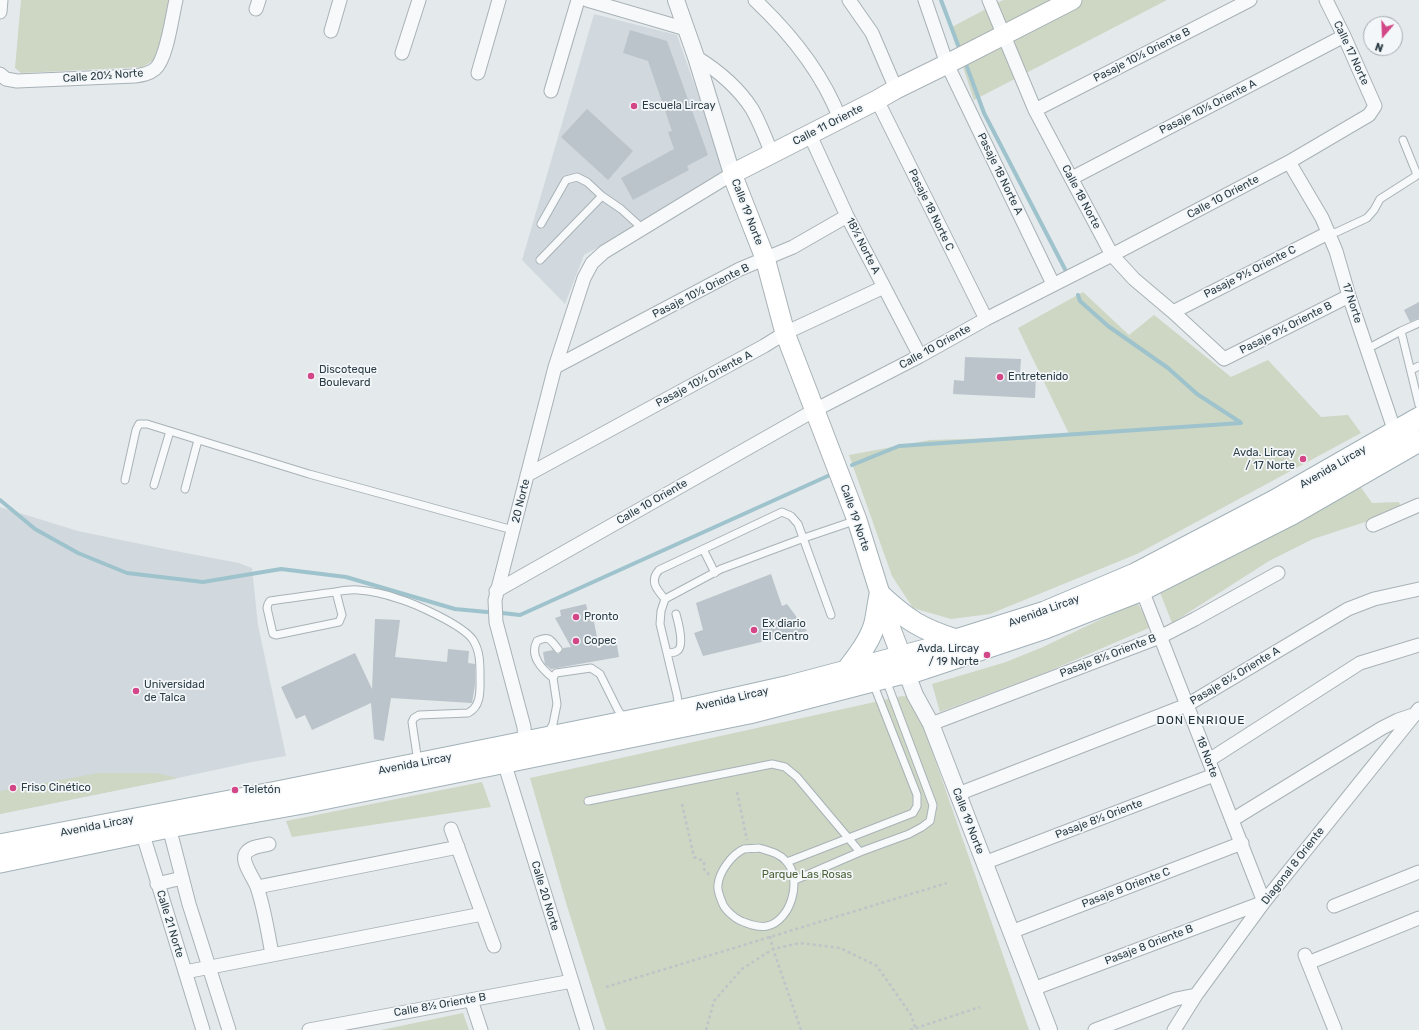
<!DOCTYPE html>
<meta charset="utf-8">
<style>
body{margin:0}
#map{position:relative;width:1419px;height:1030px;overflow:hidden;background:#e4e9ec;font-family:Rubik,sans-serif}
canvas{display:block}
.north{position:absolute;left:1363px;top:16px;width:40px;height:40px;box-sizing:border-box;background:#f4f7f9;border:1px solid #a3acb1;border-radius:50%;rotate:199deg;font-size:11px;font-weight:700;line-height:16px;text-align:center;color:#2a3c45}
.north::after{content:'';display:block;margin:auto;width:14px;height:18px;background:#d34687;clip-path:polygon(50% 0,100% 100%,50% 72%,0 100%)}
</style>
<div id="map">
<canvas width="1419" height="1030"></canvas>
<div class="north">N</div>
</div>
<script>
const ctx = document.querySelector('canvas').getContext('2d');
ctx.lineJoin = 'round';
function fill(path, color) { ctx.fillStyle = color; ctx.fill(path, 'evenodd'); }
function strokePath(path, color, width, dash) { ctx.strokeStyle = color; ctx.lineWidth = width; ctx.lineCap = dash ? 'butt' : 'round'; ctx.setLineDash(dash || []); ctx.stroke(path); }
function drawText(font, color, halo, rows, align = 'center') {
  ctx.font = font + ' Rubik,sans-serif'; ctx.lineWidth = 3.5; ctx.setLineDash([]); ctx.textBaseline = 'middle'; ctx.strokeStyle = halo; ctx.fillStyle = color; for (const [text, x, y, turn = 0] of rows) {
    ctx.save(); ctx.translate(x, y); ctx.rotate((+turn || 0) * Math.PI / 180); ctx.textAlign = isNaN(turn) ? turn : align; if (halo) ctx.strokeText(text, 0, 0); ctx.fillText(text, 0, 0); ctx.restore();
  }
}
fill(new Path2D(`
 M594,14L677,35L727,177L584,255L565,304L522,260Z
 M0,507L78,531L165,549L239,563L252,568L258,625L286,756L252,762L178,778L0,814Z`), '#d2d9de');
fill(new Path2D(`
 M21,0H171L155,59L143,67L21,73L15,68Z
 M1003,0H1167L974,100L950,28Z
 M1083,292L1129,335L1154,315L1231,377L1268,360L1321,417L1348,415L1361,433L1137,554L990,614L951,619L913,608L892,576L849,455L930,440L1070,436L1018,328Z
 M1360,486L1372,503L1399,502L1402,510L1313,539L1269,561L1172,623L1159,590Z
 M1137,602L1151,627L1047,672L940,712L932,684L1006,662L1043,647Z
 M902,696L911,697L915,702L1029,1030H606L567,906L530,778Z
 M98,773H157L178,778L0,814V791Z
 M482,782L491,807L292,837L286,821Z
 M463,1013L469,1030H381Z`), '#ced6c4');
strokePath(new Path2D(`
 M941,0L958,45
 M967,67L984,113L1068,275
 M1078,295L1080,301L1108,326L1168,368L1197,394L1240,422
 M852,465L899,446L1241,423
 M0,500L35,529L78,553L127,573L203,582L281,569L346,577L455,609L487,612
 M502,613L520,615L830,475`), '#9ec3cd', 4);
fill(new Path2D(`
 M630,30L667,41L708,155L687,166L689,170L633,200L621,178L674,149L668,132L672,131L648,61L623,53Z
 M587,109L633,151L608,180L561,137Z
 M1419,302V318L1410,322L1404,310Z
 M965,357L1021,359L1020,373L1036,374L1035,398L953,394L954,380L964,381Z
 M771,574L782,606L787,604L807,631L703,656L694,633L703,630L696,603Z
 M586,604L588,613L592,612L598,642L616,639L619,657L551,669L545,664L543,652L553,650L556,653L559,654L562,651L563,648L571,647L555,618L561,616L560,610Z
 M375,619L400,620L395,657L447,662L448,649L469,651L468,663L475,664V685L472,703L391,698L384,741L374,739L371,703L312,730L305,715L296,719L281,687L355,653L372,689Z`), '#bac4ca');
const service = new Path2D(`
 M541,224L566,180L577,177L587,182L602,196
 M1328,233L1337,232L1367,218L1374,210L1380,199L1416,176V172L1403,140
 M540,260L602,196L621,209L643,229
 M1419,323L1401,331L1419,405
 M1367,349L1401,331
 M1411,370L1419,366
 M125,480L136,430L139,424H147L309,474L513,530
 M154,485L170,431
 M185,489L198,440
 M703,549L715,573
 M336,592L342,615L339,622L276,635L273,634L267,608L268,604L270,601C289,598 308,596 327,593C337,592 348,589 358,590C370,591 385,594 396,598C414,603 463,625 473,640C480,651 480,663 480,675C480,689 482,706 468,713L419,715L414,718L412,722L418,762
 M665,599L721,569L804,538L857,520
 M667,653C670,653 674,653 677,651C685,647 678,621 676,614
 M553,678C542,669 529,656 537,641C549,635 551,640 558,649
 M679,709L677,695L660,624L661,611L665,599C657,590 649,581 659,570L782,512L791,516L798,524L831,615
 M547,735L553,724L557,704L553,678L556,673L591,668L600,674L618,710L625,720
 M588,801L772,764L785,767L797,777L860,852
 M759,848C769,851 779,853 786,861C803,879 791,921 767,926C758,928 749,924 741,921C734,918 724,909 722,902C720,897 717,890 718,885C719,872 732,854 744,849C748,848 755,849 759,848Z
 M787,862L913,813L917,806V795L873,683
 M795,880L860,852L909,834L922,827L930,821L933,805L886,680`);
const minor = new Path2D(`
 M587,0L686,29
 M755,0C791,34 822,72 840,119
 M849,0L872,33L896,89
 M925,0L947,64L1053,284
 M989,0L1035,110L1112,255L1134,279L1173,312L1224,359L1349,296
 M256,9L259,0
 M0,12L1,0
 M331,31L340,0
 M402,53L419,0
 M696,57C717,70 738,87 752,109C760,123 766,139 772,154
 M478,73L499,0
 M0,74L6,79L17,81L135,76C142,75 149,74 155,69C167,59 172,16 176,0
 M551,91L578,0
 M877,100L986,319
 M1035,110L1250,0
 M810,135L847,216L920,356
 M1289,162L1322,218L1336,251L1349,296L1397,438
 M1072,178L1344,36
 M1173,312L1328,233
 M555,367L740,269L793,247L847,216
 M527,475L764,346L785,333L884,287
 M1373,525L1419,505
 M496,591L815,410L920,356L986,319L1112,255L1289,162L1369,115L1375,106L1344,36L1326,0
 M931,724L1160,637L1195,619L1278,573
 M525,742L524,727L496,622L495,600L555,367L584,278L592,263L604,252L732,174
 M1209,760L1360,663L1419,645
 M504,762L587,1030
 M958,794L1187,705L1348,609L1374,599L1419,589
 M1232,820L1382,728L1398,720L1416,714
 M140,825L203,1030
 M169,827L189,904L229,1030
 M451,829L494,946
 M269,844C262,846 251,846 246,853C240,861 254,878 257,887C264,907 268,933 272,954
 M984,863L1214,775
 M157,884L182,878
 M257,887L458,847
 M1334,906L1419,872
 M1011,932L1242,843
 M1305,955L1335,1030
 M1308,963L1419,918
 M185,972L482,914
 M1033,989L1264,902L1142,590
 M471,1000L481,1030
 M309,1030L572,981
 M1095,1030L1176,999L1196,995
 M1174,1030L1196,995L1264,902L1419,709`);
const tertiary = new Path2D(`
 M676,0L696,57L732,174
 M907,674L915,695L931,724L1049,1030`);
const secondary = new Path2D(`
 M907,671L892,632L857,520L785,333L765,258L732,174L877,100L896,89L947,64L1072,0`);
const primary = new Path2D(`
 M880,595C907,620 921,629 956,640
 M845,673C856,658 870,642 875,623C877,614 878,604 880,595
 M0,845L277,792L679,711L790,686L933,648L956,640L1045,612L1135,574L1274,501L1419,418
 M0,862L169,827L303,803L749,713L899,674H907L1045,628L1142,590L1292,514L1419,441`);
strokePath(service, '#a8b2b7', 9);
strokePath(minor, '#a8b2b7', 15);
strokePath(tertiary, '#a8b2b7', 18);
strokePath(secondary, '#a8b2b7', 21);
strokePath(primary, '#a2b2b8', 23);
strokePath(new Path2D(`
 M737,792L747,840
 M682,804L694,857L704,861V869L711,877
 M770,936L773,949L801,1030
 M606,987L947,883
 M706,1030L714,1001L742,969L773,949L800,943L840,948L877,966L911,1015L916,1030
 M910,1030L980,1007`), '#bec4c7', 2.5, [3, 3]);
strokePath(service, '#f7f9fa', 7);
strokePath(minor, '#f7f9fa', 13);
strokePath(tertiary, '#f7f9fa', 16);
strokePath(secondary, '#fff', 19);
strokePath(primary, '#fff', 21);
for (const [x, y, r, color] of [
 [634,106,4,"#d34687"],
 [311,376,4,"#d34687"],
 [1000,377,4,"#d34687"],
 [1303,459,4,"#d34687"],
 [576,617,4,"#d34687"],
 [754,630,4,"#d34687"],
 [576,641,4,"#d34687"],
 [987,655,4,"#d34687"],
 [136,691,4,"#d34687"],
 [13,788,4,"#d34687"],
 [235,790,4,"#d34687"]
]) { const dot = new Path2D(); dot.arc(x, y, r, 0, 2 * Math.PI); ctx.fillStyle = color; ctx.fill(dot); strokePath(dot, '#f4f7f9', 1.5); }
drawText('11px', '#2a3c45', '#f4f7f9', [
 ["Calle 17 Norte",1351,53,65],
 ["Pasaje 10½ Oriente B",1142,55,-27],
 ["Calle 20½ Norte",103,76,-4],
 ["Pasaje 10½ Oriente A",1208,107,-27],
 ["Calle 11 Oriente",828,125,-27],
 ["Pasaje 18 Norte A",1000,174,64],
 ["Calle 18 Norte",1081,197,62],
 ["Calle 10 Oriente",1223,197,-28],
 ["Pasaje 18 Norte C",931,210,64],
 ["Calle 19 Norte",747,212,69],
 ["18½ Norte A",863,246,63],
 ["Pasaje 9½ Oriente C",1250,272,-27],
 ["Pasaje 10½ Oriente B",701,291,-27],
 ["17 Norte",1352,303,72],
 ["Pasaje 9½ Oriente B",1286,328,-27],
 ["Calle 10 Oriente",935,347,-29],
 ["Pasaje 10½ Oriente A",704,379,-28],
 ["Avenida Lircay",1333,467,-30],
 ["20 Norte",521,501,-76],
 ["Calle 10 Oriente",652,502,-30],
 ["Calle 19 Norte",855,518,71],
 ["Avenida Lircay",1044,611,-20],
 ["Pasaje 8½ Oriente B",1108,656,-21],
 ["Pasaje 8½ Oriente A",1235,676,-31],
 ["Avenida Lircay",732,699,-13],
 ["18 Norte",1207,757,69],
 ["Avenida Lircay",415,764,-11],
 ["Pasaje 8½ Oriente",1099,819,-21],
 ["Calle 19 Norte",968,821,69],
 ["Avenida Lircay",97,826,-11],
 ["Diagonal 8 Oriente",1293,866,-52],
 ["Pasaje 8 Oriente C",1126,888,-21],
 ["Calle 20 Norte",545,896,73],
 ["Calle 21 Norte",170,924,73],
 ["Pasaje 8 Oriente B",1149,945,-21],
 ["Calle 8½ Oriente B",440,1005,-10]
]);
drawText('11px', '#2a3c45', '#f4f7f9', [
 ["Escuela Lircay",642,106],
 ["Discoteque",319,370],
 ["Boulevard",319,383],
 ["Entretenido",1008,377],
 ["Avda. Lircay",1295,453,"right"],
 ["/ 17 Norte",1295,466,"right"],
 ["Pronto",584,617],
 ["Ex diario",762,624],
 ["El Centro",762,637],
 ["Copec",584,641],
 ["Avda. Lircay",979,649,"right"],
 ["/ 19 Norte",979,662,"right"],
 ["Universidad",144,685],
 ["de Talca",144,698],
 ["Friso Cinético",21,788],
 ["Teletón",243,790]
], 'left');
drawText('11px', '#4c6137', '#f4f7f9', [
 ["Parque Las Rosas",807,875]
]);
ctx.letterSpacing = '1px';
drawText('12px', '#1c2d36', '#f4f7f9', [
 ["DON ENRIQUE",1201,721]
]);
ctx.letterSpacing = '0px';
</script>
